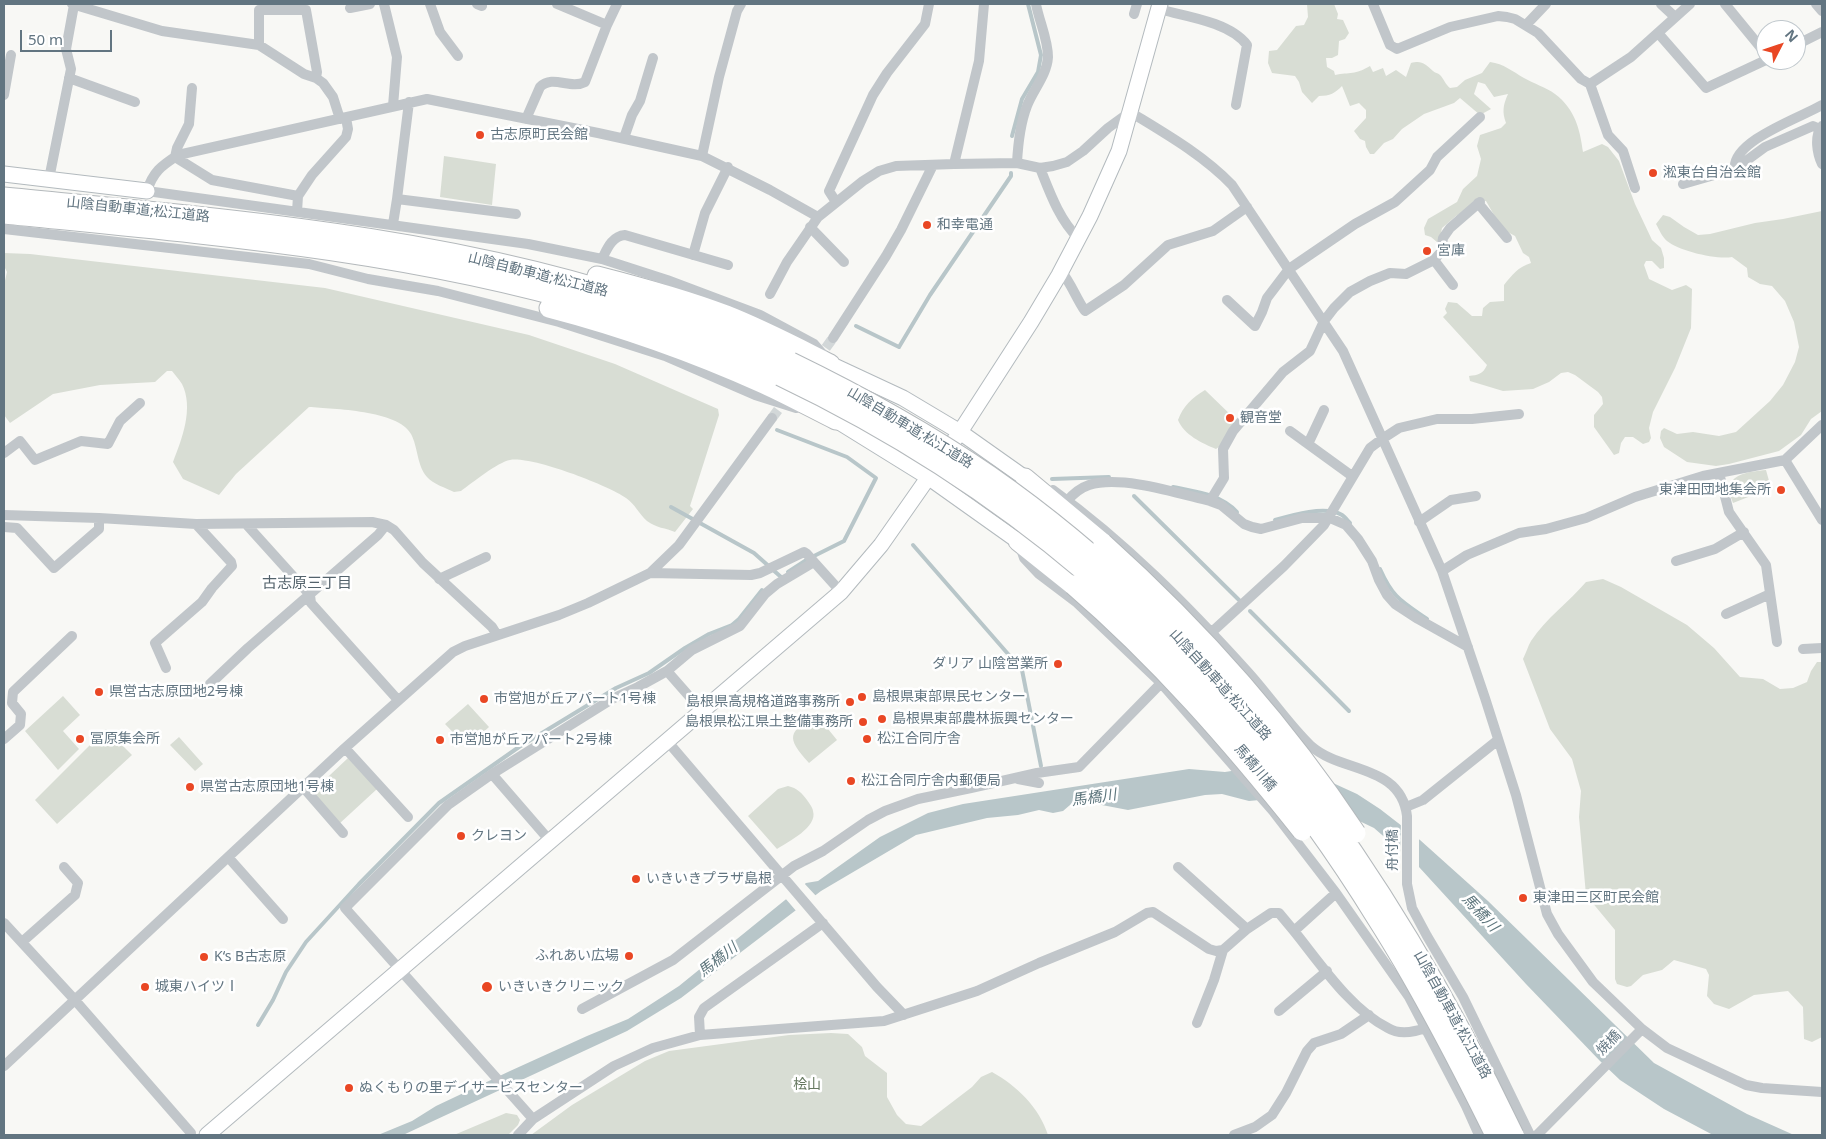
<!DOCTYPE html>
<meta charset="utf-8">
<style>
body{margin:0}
#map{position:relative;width:1826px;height:1139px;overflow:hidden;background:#f8f8f5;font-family:"Noto Sans",sans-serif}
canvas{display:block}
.frame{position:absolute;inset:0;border:5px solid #627581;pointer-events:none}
.north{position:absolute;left:1756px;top:20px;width:50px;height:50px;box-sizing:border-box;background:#fff;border:1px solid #c0c8cd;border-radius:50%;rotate:49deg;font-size:14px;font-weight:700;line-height:20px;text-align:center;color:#627581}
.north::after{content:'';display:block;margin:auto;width:18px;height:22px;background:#e94724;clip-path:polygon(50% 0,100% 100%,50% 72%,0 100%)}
.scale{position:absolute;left:20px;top:30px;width:92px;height:22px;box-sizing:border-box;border:2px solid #627581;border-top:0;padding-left:6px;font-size:15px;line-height:18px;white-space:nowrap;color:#627581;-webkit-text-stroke:4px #fff;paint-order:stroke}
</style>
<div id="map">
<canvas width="1826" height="1139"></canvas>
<div class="frame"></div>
<div class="north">N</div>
<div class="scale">50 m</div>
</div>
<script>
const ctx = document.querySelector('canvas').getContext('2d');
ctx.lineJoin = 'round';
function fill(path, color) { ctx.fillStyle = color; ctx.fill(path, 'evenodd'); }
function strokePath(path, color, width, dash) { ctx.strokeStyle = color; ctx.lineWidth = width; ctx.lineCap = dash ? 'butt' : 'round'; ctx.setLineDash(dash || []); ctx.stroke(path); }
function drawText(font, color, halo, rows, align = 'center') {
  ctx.font = font + ' "Noto Sans","Noto Sans JP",sans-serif'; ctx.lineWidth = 5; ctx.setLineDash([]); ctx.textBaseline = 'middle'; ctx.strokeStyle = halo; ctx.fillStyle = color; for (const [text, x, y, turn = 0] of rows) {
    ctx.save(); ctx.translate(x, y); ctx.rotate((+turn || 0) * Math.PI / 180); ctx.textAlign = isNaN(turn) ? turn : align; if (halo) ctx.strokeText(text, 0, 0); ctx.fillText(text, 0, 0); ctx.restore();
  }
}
fill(new Path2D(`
 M1307,4H1334L1338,14L1337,19L1343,20L1349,33L1345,39L1339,41L1338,55L1332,58H1326L1327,67L1334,71L1335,75C1350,72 1355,75 1370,66L1373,72L1383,68L1386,76L1396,70L1406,77L1411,63C1422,60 1425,64 1433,71C1435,73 1438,73 1440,75C1444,79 1445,84 1450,88L1457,87L1465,80L1482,73L1490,62C1504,64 1512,71 1524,78C1534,84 1546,87 1555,94C1575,109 1580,129 1583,152L1602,144L1608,147L1619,161L1635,204L1652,240L1661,248L1664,258V268L1660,269L1652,261H1646L1644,265L1649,279L1672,290L1686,285L1692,289L1691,328L1675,368L1653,412L1649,428L1651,438L1649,442L1643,444L1633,437H1625L1621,443L1619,453L1614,455L1594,427V415L1603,404L1602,397L1598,392L1575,375L1568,372L1561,373L1549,382L1533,389L1503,391L1470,381L1469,376C1478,375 1483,374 1487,365L1443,317L1447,313L1445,309L1448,302L1457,303L1472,316H1482L1483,308L1490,302L1504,301V285C1512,275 1518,267 1531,263L1529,257L1523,253L1515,236L1502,229L1486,201L1476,200L1473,206L1456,216L1442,228L1440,238L1437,242L1431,237L1425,235L1424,228L1428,219L1457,202L1463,189L1477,176L1481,159L1477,146L1480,135L1501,128L1506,123C1502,112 1503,105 1508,94L1494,97L1485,84L1478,82L1474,94L1491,109L1480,115L1460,98L1454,103L1424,114L1402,129L1393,139L1384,143L1374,154H1370L1366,147L1365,141L1360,139L1354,131L1366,118V110L1359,103L1350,106L1342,86C1335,93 1330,96 1319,96L1312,103L1302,92L1299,82L1295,76L1272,73L1268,63L1269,51L1277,50L1296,26L1304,25L1308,17Z
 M444,156L496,164L492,205L440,197Z
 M1822,211V411L1811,419L1801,435L1779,451L1729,464L1716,466L1687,462L1664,447L1660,438L1661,431L1664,428L1677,434L1693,432L1719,436L1736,432L1770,401L1783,385L1795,362L1799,347L1794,322L1785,301L1772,286L1760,284L1748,277L1747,268L1732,257C1717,260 1679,251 1667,241C1662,237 1659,229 1656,224L1663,215L1670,217L1684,227L1698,235L1710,234L1755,223L1783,219Z
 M4,253L30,254L325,288L529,335L615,364L718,409L719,415L690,506L693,509L675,532C666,528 656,528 647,521C639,514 635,504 626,498C607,485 532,456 510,460C498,462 472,483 461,491L454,492C446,488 433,484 427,477C417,466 418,447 411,434C398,410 333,409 309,407L236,474L219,495L183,479L173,462C182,439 194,408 182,384C179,379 175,375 172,371H167L155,382L100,385L53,394L10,423L4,415V285L7,272L4,266Z
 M1205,390L1236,420L1220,446L1216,449C1202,443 1184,435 1178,420C1183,406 1192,398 1205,390Z
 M1766,470L1771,488L1733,503L1727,487C1737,472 1749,472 1766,470Z
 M1603,579L1621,587L1687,625L1714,648L1740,677L1763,679L1780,689L1793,688L1807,682L1811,671L1817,662H1822V1037L1812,1042L1804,1039L1803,1007L1788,991L1754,995L1729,1009L1714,1004L1707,996L1709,975L1706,969L1674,960L1662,970L1643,975L1631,986L1627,987L1617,984L1615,979V930L1586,895L1579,817L1581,791L1572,759L1550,729L1523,659C1526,653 1528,646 1531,641C1546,618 1569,602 1586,582Z
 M63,696L80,715L63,731L79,749L58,770L25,731Z
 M468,704L489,727L467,747L445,724Z
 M815,713L837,740L809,763C785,736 789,734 815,713Z
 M106,729L132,755L57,824L35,800Z
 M179,737L203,764L195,771L170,745Z
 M348,758L377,789L339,824L312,792Z
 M788,786C797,788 802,793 807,800C809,803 813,808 813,811C818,827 788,842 777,849L748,816L778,789Z
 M831,1033L848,1034L862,1047L865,1056L887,1073V1097L897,1115L906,1124L921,1126L972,1087L981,1077L992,1072C1017,1086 1039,1107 1048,1135H531L572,1105L645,1061L669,1051L789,1035Z
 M506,1113L517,1115L520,1120L518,1125L508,1135H454Z`), '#d8ddd4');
fill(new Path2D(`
 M1276,764L1298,767L1357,794L1380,809L1420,840L1488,901L1654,1063L1747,1114L1794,1135H1713L1664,1109L1620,1080L1600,1061L1526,984L1419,867L1374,828L1332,808L1292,797L1249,801L1222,794L1205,795L1128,810L1086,802L1070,805L1063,811L1053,813L1039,810L1018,815L987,818L916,835L821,891L681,998L627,1031L403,1135H378L412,1121L436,1106L510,1071L587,1036L628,1019L679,986L806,883L818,881L880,837L928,813L963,804L1189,769L1225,772Z`), '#b8c6c9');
fill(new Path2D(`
 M1401,822L1419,836V870L1400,854Z
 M803,882L817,897L797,912L785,898Z`), '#f8f8f5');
strokePath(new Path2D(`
 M1012,136L1022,99L1038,72L1041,55L1028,4
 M856,326L899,347
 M899,347L930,295L1011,176V173
 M777,430L847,457L876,478L844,541L808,559L788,572
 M1052,479L1109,477
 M1173,487C1197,492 1220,494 1237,512
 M1134,496L1240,601
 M671,507L754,553L781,577
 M1275,520C1292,515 1326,505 1342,515C1345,517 1348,521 1350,523
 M913,545L1022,670L1041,766
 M1380,569C1393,598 1401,601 1427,619
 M1250,611L1349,711
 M258,1025L273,1000L286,972L306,942L359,884L439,803L519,747L616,688L649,673L685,648L709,634L732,625L739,619L762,590`), '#b8c6c9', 4);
strokePath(new Path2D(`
 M817,360L833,338
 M772,418L787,398`), '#d2d7d8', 10, [10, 5]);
const secondary = new Path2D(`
 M4,174L147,191
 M830,364L903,398L960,432L1025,478
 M836,420L928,477L1018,541
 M207,1135L841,592L881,545L960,432L1031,322L1059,275L1090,216L1119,151L1160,4`);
const highway = new Path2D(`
 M4,197C229,219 460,236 675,313C714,327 753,344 791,362
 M4,214C202,234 404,250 596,307C659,325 720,349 780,376
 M597,276C640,287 684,299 726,315C762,329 796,347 830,364
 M549,308C622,327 695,353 764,384C788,395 812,408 836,420
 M1025,478L1103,543
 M1018,541L1073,585`);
strokePath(secondary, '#b3babe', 17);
strokePath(highway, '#b4b9bc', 21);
strokePath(new Path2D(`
 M72,4L162,31L259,45L304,74L316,78L323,83L333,97L340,119
 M384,4L397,57L393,106
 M430,4L440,32L458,56
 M477,4L482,6
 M1373,4L1390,45L1397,49L1450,27L1498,16L1507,17L1515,19L1538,33L1581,79L1590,84L1631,57L1690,4
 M1661,4L1675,17
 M1725,4L1766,54
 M1816,4L1822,11
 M350,8L370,4
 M1158,9C1185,16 1230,22 1247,45L1236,105
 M1134,14L1137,4
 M607,25L617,4
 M1526,25L1546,4
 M1658,33L1706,88L1766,60
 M259,45V10H306L317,72L316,78
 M1796,45L1822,32
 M69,78L135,102
 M1590,84L1608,135L1623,151L1635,188
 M192,88L189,124L177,148L175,157L212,180L298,196
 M4,95L11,55
 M526,119L540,87C553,74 570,90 585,82L607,25L557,4
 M1822,126C1814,136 1817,153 1822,164
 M624,138L632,115L640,101L653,58
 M702,156L719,77L737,11L741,4
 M1017,163C1018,144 1020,124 1027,106C1033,90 1047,75 1048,57C1048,39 1039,21 1036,4
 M954,164L979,61L984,4
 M1040,168C1050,193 1059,219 1078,238
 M1735,169L1765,147L1813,126L1820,129
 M49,179L71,69L66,49L74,5
 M1683,184L1735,169C1731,141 1802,117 1822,105
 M397,199L409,102
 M836,202L829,191L873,95L887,73L925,24L929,4
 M1478,203L1507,238
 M297,212L298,196L312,175L346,137L348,129L346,118
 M818,217L770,190L702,156L598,133L427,99L178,155C161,166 153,172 147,191L528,244L602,259L667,280L760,315L814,344L826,358
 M393,224L397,199L516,214
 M810,227L844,262
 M4,229L309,264L368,279L438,291L559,322L665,356L755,395L796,408
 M693,255L705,213L728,167
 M602,259C607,249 612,236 625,235L728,265
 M1434,260L1453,285
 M1061,271C1071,283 1076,298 1085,311L1124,285L1168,245L1213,231L1247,207
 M770,294L787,262L818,217L863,181L879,171L896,166L954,164L1017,163L1040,168L1053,166L1067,162L1083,151L1108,128L1130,112C1166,134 1203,155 1232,185L1343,351L1442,571L1485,698L1516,795L1547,914L1558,934L1593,982L1642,1029L1667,1048L1746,1085L1762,1088L1822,1092
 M1227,300L1255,326L1262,312L1267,298L1289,269L1355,224L1395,202L1430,170L1437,157L1480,117
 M833,338L886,256L901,230L933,165
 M1822,425L1785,460L1822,520
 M1290,431L1352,476
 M1308,444L1324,410
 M4,453L20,441L35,460L81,441L108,444L120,421L140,403
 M1719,473L1729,512L1766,565L1777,642
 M1053,490C1125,542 1188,606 1247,671C1269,695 1288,724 1311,746C1341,773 1401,764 1407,816V884L1412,908L1427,936L1463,997L1530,1135
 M1067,501C1073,494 1080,488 1089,485C1121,475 1177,493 1210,501L1221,505L1244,524L1252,527L1261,529L1302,518H1330L1346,525L1358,539L1372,561L1379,580L1387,595L1395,604L1418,619L1468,647
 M1210,501L1224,478L1223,449L1233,431L1283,372L1310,351L1324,321L1334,308L1350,292L1370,281L1390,273L1406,274L1434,260L1441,252L1443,238L1450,228L1480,202
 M4,515L99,518L196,524L372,522L386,525L394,530L423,563L492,627L497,635
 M1419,522L1451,500L1476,496
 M246,524L310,595L311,603L398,700
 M4,527L17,528L54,568L99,529V518
 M1020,546L1024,558L1039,574L1076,602L1161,683L1273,811L1336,893L1409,997L1466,1106L1479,1135
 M1676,561L1715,549L1744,532
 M1442,571L1467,555L1519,533L1546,529L1586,518L1635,497L1703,476L1785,460
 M650,573L751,575L760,573L804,552L807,554L814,562
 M439,579L486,557
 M1726,614L1770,594
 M1201,642L1284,566L1324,525L1370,448L1382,439L1399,428L1437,419H1472L1519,414
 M1803,649L1822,648
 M166,668L155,643L202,602L212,588L232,566L231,562L196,524
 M210,684L248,648L378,535L386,525
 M703,712L667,671L692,650L740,626L765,594L777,584L814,562L841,592
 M4,739L20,725L21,714L12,703L13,692L72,636
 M668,742L877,987L904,1015
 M345,748L408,817
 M492,774L448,805L345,908L533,1119
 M1018,779L1039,783
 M303,787L343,833
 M1406,807L1423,800L1498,740
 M550,841L492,774L612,699L638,687L667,671
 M228,857L283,919
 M1178,867L1247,929
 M1336,893L1294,931C1320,963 1350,1009 1388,1028C1396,1033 1406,1033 1415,1031C1420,1030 1425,1029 1429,1025
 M4,923L74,999L191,1133
 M22,942L75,895L78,883L64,867
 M582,1009L673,960L794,866L823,851L868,820L885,811L918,799L971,788L1037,773L1079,767L1170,674
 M1279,1011L1327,971
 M1197,1023L1214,980L1223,950
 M700,1035L699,1017L704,1008L823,923
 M4,1066L345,748L453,652L465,646L559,615L588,603L650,573L679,545L772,418
 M518,1135L533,1119L614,1066L653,1048L700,1035L884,1021L977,991L1039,963L1115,932L1147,913L1153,912L1209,949L1216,951L1223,950L1247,929L1271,913H1279L1294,931
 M1234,1135L1255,1127L1272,1115L1286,1093L1307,1051L1314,1043L1341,1034L1369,1015
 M1537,1135L1642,1029`), '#c1c6ca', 10);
strokePath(secondary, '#fff', 15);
strokePath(highway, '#fff', 19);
const highwayBridge = new Path2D(`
 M791,362C859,395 926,432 989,475C1226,640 1391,878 1514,1135
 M780,376C889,428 992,493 1085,572C1199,670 1298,791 1377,919C1421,988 1459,1062 1495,1135
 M1103,543C1200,630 1284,724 1356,833
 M1073,585C1159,659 1232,743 1302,831`);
strokePath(highwayBridge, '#b4b9bc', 21, []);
strokePath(highwayBridge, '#fff', 19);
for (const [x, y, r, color] of [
 [480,135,5,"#e94724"],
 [1653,173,5,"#e94724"],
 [927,225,5,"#e94724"],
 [1427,251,5,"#e94724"],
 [1230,418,5,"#e94724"],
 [1781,490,5,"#e94724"],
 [1058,664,5,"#e94724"],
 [99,692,5,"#e94724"],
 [862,697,5,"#e94724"],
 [484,699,5,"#e94724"],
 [850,702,5,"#e94724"],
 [882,719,5,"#e94724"],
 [863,722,5,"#e94724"],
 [80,739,5,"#e94724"],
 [867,739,5,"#e94724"],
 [440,740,5,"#e94724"],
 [851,781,5,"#e94724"],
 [190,787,5,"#e94724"],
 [461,836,5,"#e94724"],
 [636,879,5,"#e94724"],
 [1523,898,5,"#e94724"],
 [629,956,5,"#e94724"],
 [204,957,5,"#e94724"],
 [145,987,5,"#e94724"],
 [487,987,6,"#e94724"],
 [349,1088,5,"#e94724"]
]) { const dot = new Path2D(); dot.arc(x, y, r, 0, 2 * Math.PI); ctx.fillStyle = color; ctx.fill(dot); strokePath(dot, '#fff', 2); }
drawText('14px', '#627581', '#fff', [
 ["古志原町民会館",490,135],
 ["淞東台自治会館",1663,173],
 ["和幸電通",937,225],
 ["宮庫",1437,251],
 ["観音堂",1240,418],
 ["東津田団地集会所",1771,490,"right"],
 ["ダリア 山陰営業所",1048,664,"right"],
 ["県営古志原団地2号棟",109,692],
 ["島根県東部県民センター",872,697],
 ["市営旭が丘アパート1号棟",494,699],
 ["島根県高規格道路事務所",840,702,"right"],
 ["島根県東部農林振興センター",892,719],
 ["島根県松江県土整備事務所",853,722,"right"],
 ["冨原集会所",90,739],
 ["松江合同庁舎",877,739],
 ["市営旭が丘アパート2号棟",450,740],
 ["松江合同庁舎内郵便局",861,781],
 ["県営古志原団地1号棟",200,787],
 ["クレヨン",471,836],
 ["いきいきプラザ島根",646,879],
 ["東津田三区町民会館",1533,898],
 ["ふれあい広場",619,956,"right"],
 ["K‘s B古志原",214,957],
 ["城東ハイツⅠ",155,987],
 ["いきいきクリニック",498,987],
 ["ぬくもりの里デイサービスセンター",359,1088]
], 'left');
drawText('14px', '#627581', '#fff', [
 ["山陰自動車道;松江道路",138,210,6],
 ["山陰自動車道;松江道路",538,275,14],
 ["山陰自動車道;松江道路",910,428,31],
 ["山陰自動車道;松江道路",1220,685,48],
 ["馬橋川橋",1255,768,50],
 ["舟付橋",1393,850,-90],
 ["山陰自動車道;松江道路",1452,1015,61],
 ["焼橋",1609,1043,-45]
]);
drawText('14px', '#677961', '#fff', [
 ["桧山",807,1085]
]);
drawText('15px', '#54636c', '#fff', [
 ["古志原三丁目",307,584]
]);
drawText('italic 15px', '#5d757c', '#fff', [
 ["馬橋川",1094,798,-8],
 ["馬橋川",1480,913,47],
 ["馬橋川",718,960,-38]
]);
</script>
